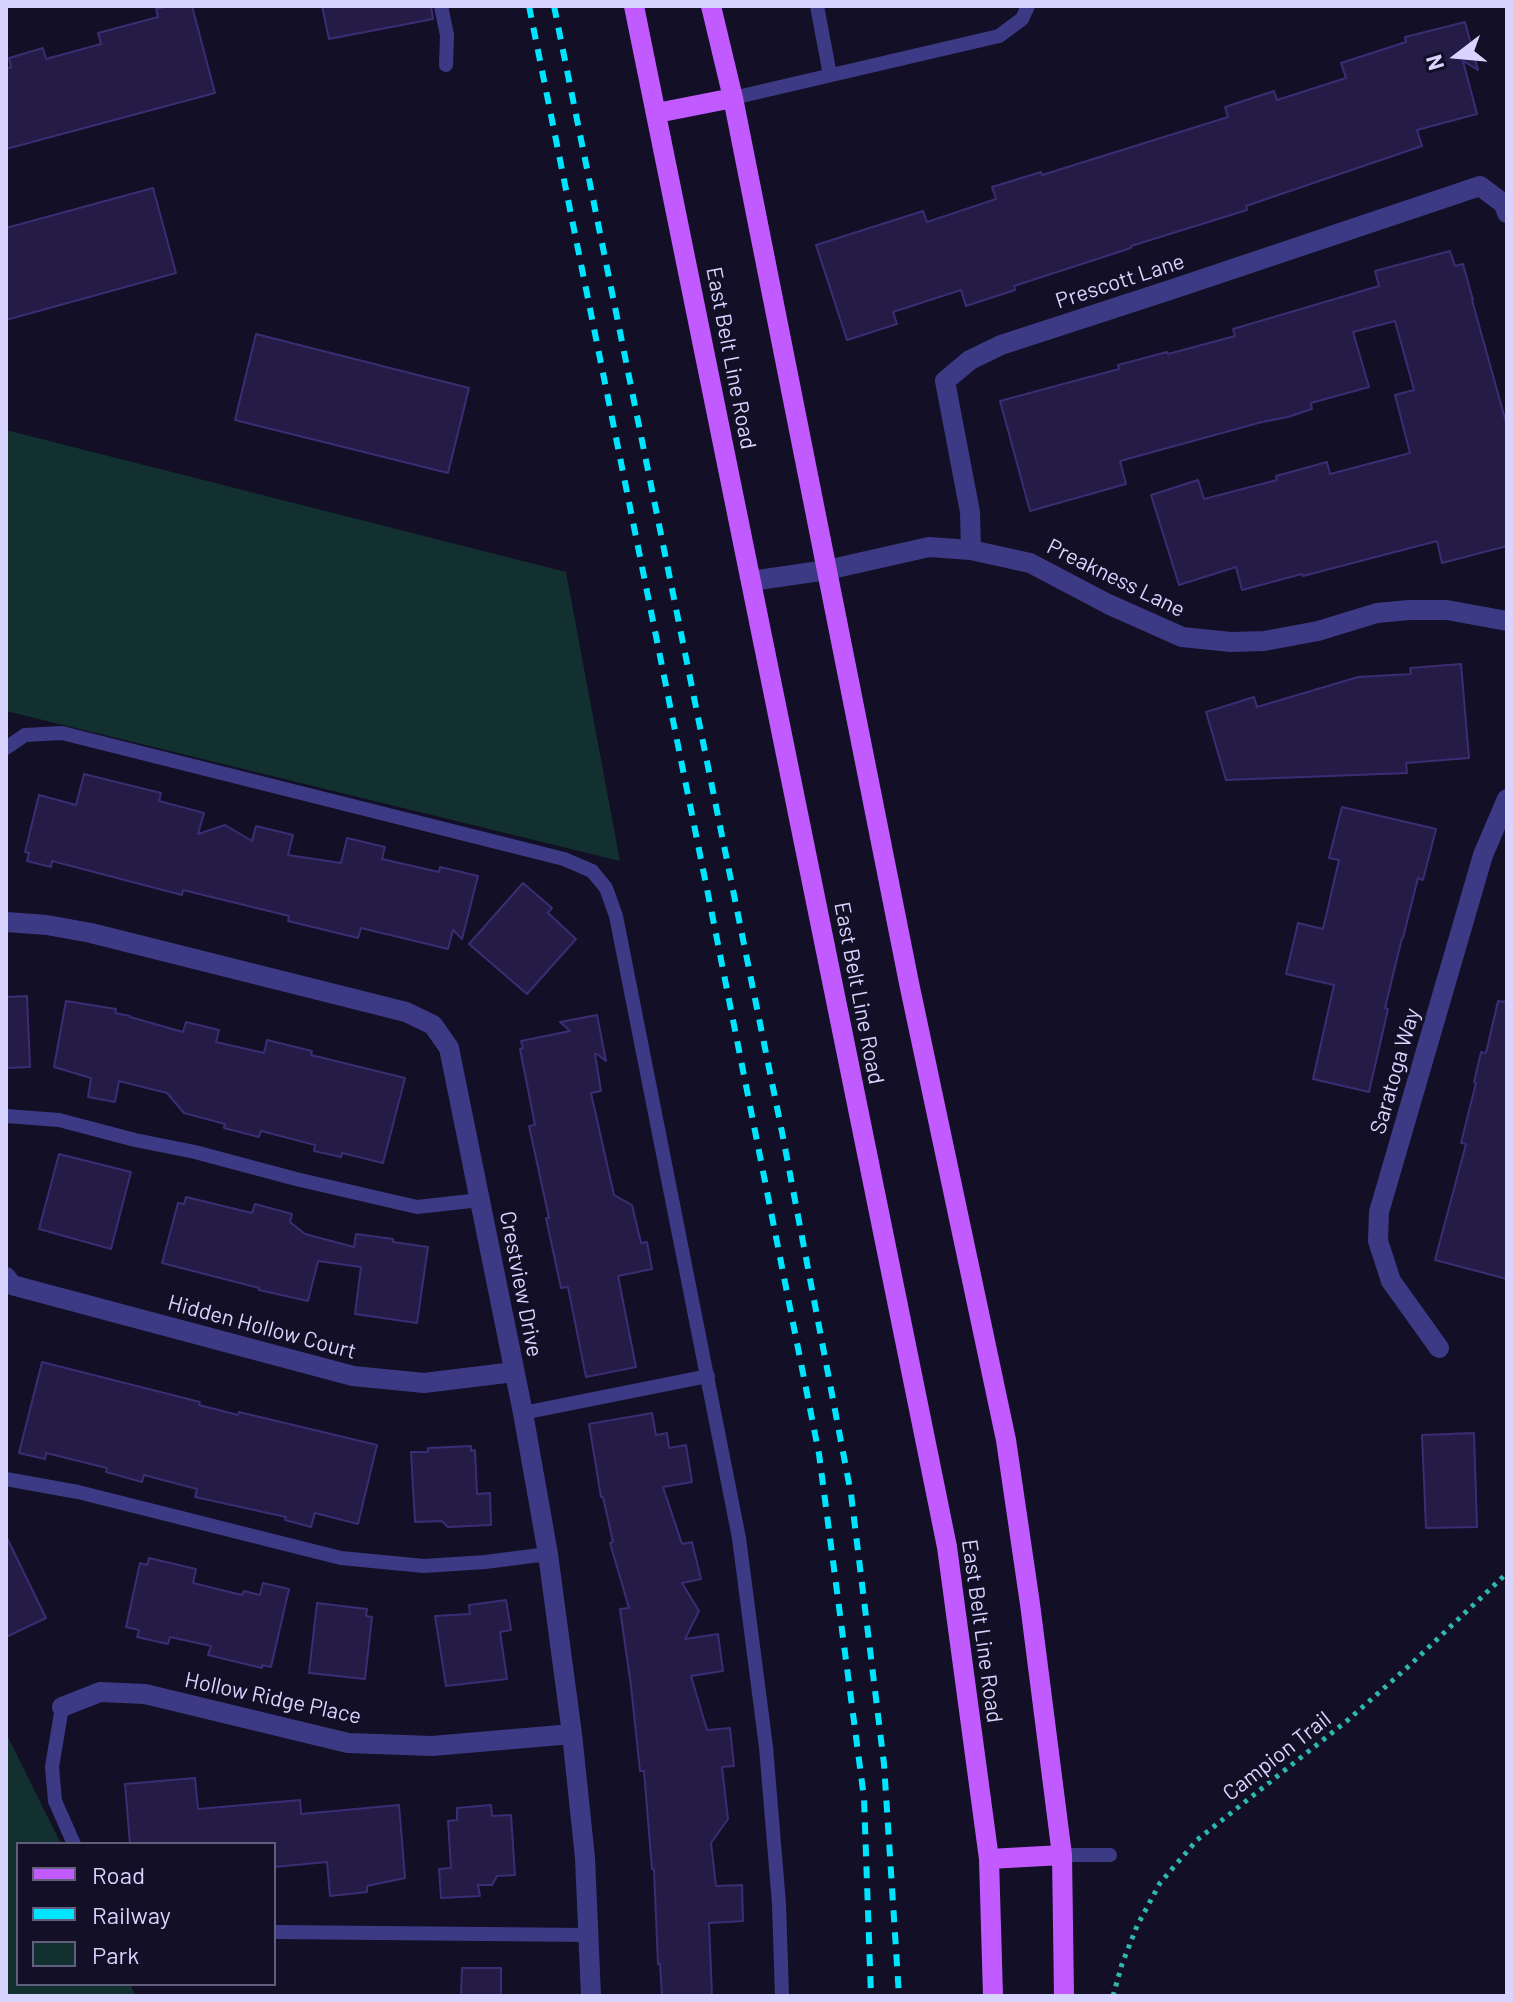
<!DOCTYPE html>
<style>
body{margin:0}
#map{position:relative;width:1513px;height:2002px;overflow:hidden;background:#130f26;font-family:Barlow,sans-serif}
canvas{display:block}
.frame{position:absolute;inset:0;border:8px solid #d9d4ff;pointer-events:none}
.legend{position:absolute;left:16px;top:1842px;width:260px;height:144px;box-sizing:border-box;background:#130f26;border:2px solid #625e7d;margin:0;padding:10px 14px;list-style:none;font-size:24px;color:#d9d4ff}
.legend li{display:flex;align-items:center;gap:16px;height:40px}
.legend b{width:40px;border:2px solid #625e7d}
.north{position:absolute;left:1417px;top:16px;width:80px;height:80px;-webkit-text-stroke:6px #130f26;paint-order:stroke;rotate:254deg;font-size:22px;font-weight:700;line-height:32px;text-align:center;color:#d9d4ff}
.north::after{content:'';display:block;margin:auto;width:28px;height:36px;background:#d9d4ff;clip-path:polygon(50% 0,100% 100%,50% 72%,0 100%)}
</style>
<div id="map">
<canvas width="1513" height="2002"></canvas>
<div class="frame"></div>
<ul class="legend">
<li><b style="height:10px;background:#c25bff"></b>Road</li>
<li><b style="height:10px;background:#00e5ff"></b>Railway</li>
<li><b style="height:22px;background:#12302f"></b>Park</li>
</ul>
<div class="north">N</div>
</div>
<script>
const ctx = document.querySelector('canvas').getContext('2d');
ctx.lineJoin = 'round';
function fill(path, color) { ctx.fillStyle = color; ctx.fill(path, 'evenodd'); }
function strokePath(path, color, width, dash) { ctx.strokeStyle = color; ctx.lineWidth = width; ctx.lineCap = dash ? 'butt' : 'round'; ctx.setLineDash(dash || []); ctx.stroke(path); }
function drawText(font, color, halo, rows, align = 'center') {
  ctx.font = font + ' Barlow,sans-serif'; ctx.lineWidth = 6; ctx.setLineDash([]); ctx.textBaseline = 'middle'; ctx.strokeStyle = halo; ctx.fillStyle = color; for (const [text, x, y, turn = 0] of rows) {
    ctx.save(); ctx.translate(x, y); ctx.rotate((+turn || 0) * Math.PI / 180); ctx.textAlign = isNaN(turn) ? turn : align; if (halo) ctx.strokeText(text, 0, 0); ctx.fillText(text, 0, 0); ctx.restore();
  }
}
fill(new Path2D(`
 M6,430L566,572L620,861L6,711Z
 M6,1733L61,1844H18V1984H130L136,1996H6Z`), '#12302f');
const building = new Path2D(`
 M169,6H192L215,93L6,149V69L11,67L9,58L43,48L46,59L101,44L98,33L158,17L156,9Z
 M322,6H431L433,19L329,39Z
 M1465,22L1478,70L1463,61L1477,114L1417,130L1422,146L1246,206L1247,210L1131,246V248L1014,286L1015,290L966,306L961,290L893,312L897,324L847,340L816,245L923,211L927,222L996,199L992,187L1041,172L1042,175L1228,117L1225,107L1274,91L1277,100L1346,78L1341,63L1406,42L1405,37Z
 M153,188L176,273L6,320V228Z
 M1450,251L1455,266L1463,264L1473,300H1472L1507,426V546L1442,563L1437,541L1303,576L1302,574L1242,590L1236,567L1179,585L1151,495L1198,480L1204,499L1277,480L1276,476L1327,462L1330,474L1410,453L1395,395L1414,390L1395,321L1353,332L1369,387L1311,403L1312,409L1288,417L1262,422L1120,461L1126,484L1030,511L1000,401L1119,369L1118,365L1167,352L1168,354L1235,336L1233,329L1379,286L1375,271Z
 M256,334L469,388L448,473L235,420Z
 M1461,664L1469,758L1406,763L1407,773L1226,780L1206,712L1254,697L1257,707L1358,677L1411,674L1410,668Z
 M84,774L161,793L159,801L204,813L198,834L225,825L252,841L256,826L293,835L288,855L341,863L347,838L385,847L382,859L439,872L440,867L478,876L462,939L453,930L448,949L361,928L358,938L288,921L289,916L183,890L182,895L52,861L51,867L27,861L29,853L25,852L39,795L76,805Z
 M1342,807L1436,829L1423,880L1418,878L1403,938H1402L1385,1008L1388,1009L1369,1092L1313,1079L1334,985L1286,974L1298,923L1323,929L1339,860L1329,858Z
 M523,883L552,908L548,913L576,939L527,994L469,944Z
 M27,996L30,1067L7,1068L6,997Z
 M66,1001L116,1009L115,1013L130,1016V1017L183,1032L186,1022L219,1030L216,1042L264,1053L267,1040L312,1051L311,1055L405,1078L383,1163L342,1153L341,1157L314,1151L315,1145L261,1131L259,1137L224,1128L225,1124L184,1113L167,1093L119,1081L115,1102L88,1097L91,1078L54,1067Z
 M1498,1001L1507,1002V1279L1435,1260L1466,1144L1461,1143L1476,1083L1474,1082L1481,1052L1486,1053Z
 M597,1015L606,1061L597,1054H595L601,1091L591,1093L614,1195L632,1205L641,1243L647,1242L652,1269L618,1276L636,1367L586,1377L568,1287L561,1288L546,1218H549L529,1126L535,1125L520,1049L523,1048L521,1041L570,1031L560,1022Z
 M59,1154L131,1172L111,1249L39,1229Z
 M186,1197L252,1213L255,1204L292,1214L290,1222L305,1234L354,1247L356,1234L393,1239V1242L428,1247L417,1323L355,1314L361,1267L318,1261L308,1301L259,1290V1288L162,1263L178,1203L184,1204Z
 M42,1362L200,1402L199,1405L238,1415L239,1412L377,1445L358,1524L315,1513L311,1527L285,1520L286,1517L195,1497L197,1489L144,1475L142,1482L106,1472L107,1468L46,1453L45,1459L19,1453Z
 M652,1413L656,1435L667,1433L669,1448L686,1445L692,1482L663,1487L682,1544L692,1542L701,1579L682,1583L699,1611L685,1639L718,1634L723,1671L691,1676L707,1730L730,1728L734,1766L722,1767L728,1819L711,1843L716,1886L742,1885L743,1921L709,1923L712,1996H662L660,1964H658L654,1869H652L644,1771H640L631,1686L620,1609L629,1608L610,1543L613,1542L603,1497H601L589,1424Z
 M1474,1433L1477,1527L1426,1528L1422,1435Z
 M471,1446V1451L475,1450L477,1494L490,1493L491,1525L448,1527L442,1521L415,1522L411,1452H428V1448Z
 M6,1536L46,1618L6,1637Z
 M149,1558L196,1569L193,1583L242,1595L244,1591L260,1595L263,1583L289,1589L271,1667L262,1665V1668L208,1655L211,1646L170,1637L168,1644L137,1637L139,1630L126,1627L140,1563L147,1565Z
 M506,1600L511,1630L500,1632L507,1679L446,1686L435,1616L470,1614L469,1605Z
 M317,1603L367,1609L366,1616L372,1617L365,1679L309,1673Z
 M195,1778L198,1809L300,1800L301,1814L399,1805L405,1878L367,1886V1892L330,1896L327,1862L274,1867V1844H130L125,1784Z
 M491,1805L492,1816L511,1815L515,1875L497,1876L492,1885H478L480,1896L441,1898L439,1869L451,1868L448,1821L457,1820V1808Z
 M462,1968H501V1996H461Z`);
fill(building, '#241b47');
strokePath(building, '#3b2d73', 2);
strokePath(new Path2D(`
 M1113,1996L1122,1964L1137,1926L1160,1883L1197,1840L1348,1720L1410,1665L1507,1573`), '#2fb8b0', 5, [4, 6]);
strokePath(new Path2D(`
 M441,6L447,35L446,65
 M817,6L830,75
 M733,98L999,36L1022,19L1028,6
 M6,748L25,735L62,733L564,859L592,871L606,888L616,916L739,1538L766,1747L779,1904L782,1996
 M6,1116L59,1120L135,1140L195,1152L296,1179L417,1207L480,1200
 M523,1413L708,1376
 M6,1479L78,1492L341,1558L424,1566L485,1562L548,1554
 M62,1707L52,1767L55,1801L74,1844
 M1062,1855H1110
 M274,1932L589,1935`), '#3d3a85', 14);
strokePath(new Path2D(`
 M971,550L970,512L945,381L970,360L1001,345L1176,288L1480,186L1504,204L1507,213
 M751,581L827,570L929,547L971,550L1030,563L1108,604L1182,637L1231,642L1264,641L1318,631L1377,613L1409,610H1447L1507,621
 M6,922L47,925L91,933L406,1012L433,1025L449,1048L523,1413L548,1554L572,1734L585,1858L591,1996
 M6,1277L12,1285L353,1376L424,1383L514,1372
 M1439,1348L1391,1281L1378,1241L1379,1212L1483,855L1507,799
 M62,1707L100,1692L145,1694L348,1743L432,1746L572,1734`), '#3d3a85', 20);
strokePath(new Path2D(`
 M634,6L947,1547L989,1859L993,1996
 M711,6L733,98L909,983L1006,1440L1030,1604L1062,1855L1064,1996
 M657,113L733,98
 M989,1859L1062,1855`), '#c25bff', 20);
strokePath(new Path2D(`
 M529,6L711,909L819,1454L864,1798L871,1996
 M554,6L782,1132L851,1494L884,1764L899,1996`), '#00e5ff', 6, [12, 10]);
drawText('22px', '#d9d4ff', '#130f26', [
 ["Prescott Lane",1120,281,-18],
 ["East Belt Line Road",731,358,79],
 ["Preakness Lane",1116,578,26],
 ["East Belt Line Road",859,993,79],
 ["Saratoga Way",1395,1071,-74],
 ["Crestview Drive",521,1284,79],
 ["Hidden Hollow Court",262,1327,15],
 ["East Belt Line Road",982,1631,82],
 ["Hollow Ridge Place",273,1698,12],
 ["Campion Trail",1277,1756,-38]
]);
</script>
